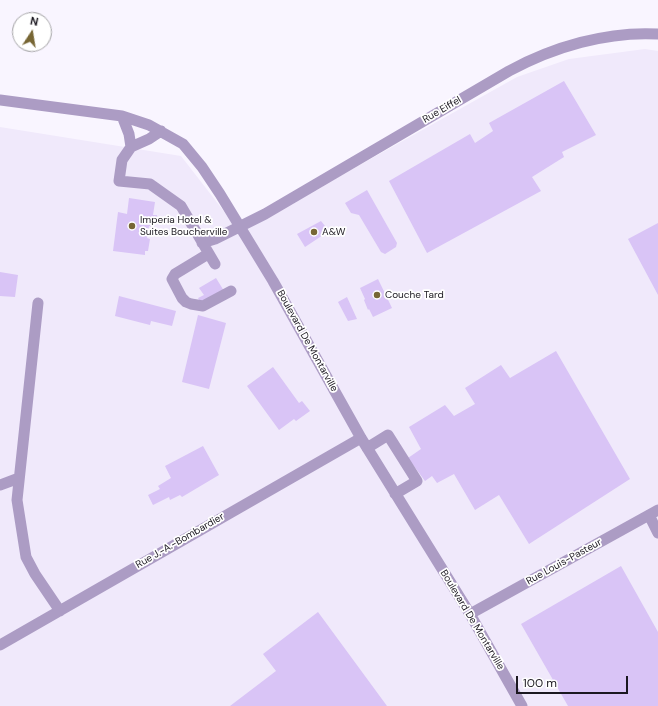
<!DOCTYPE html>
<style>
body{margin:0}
#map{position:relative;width:658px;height:706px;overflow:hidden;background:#f9f5ff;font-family:"DM Sans",sans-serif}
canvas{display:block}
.north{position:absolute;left:12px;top:12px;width:40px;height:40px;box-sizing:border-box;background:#fff;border:1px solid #a4a3a6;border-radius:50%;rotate:12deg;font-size:11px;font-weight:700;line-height:16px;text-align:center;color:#1b1820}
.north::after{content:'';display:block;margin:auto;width:14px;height:18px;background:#776634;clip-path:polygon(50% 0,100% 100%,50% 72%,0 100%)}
.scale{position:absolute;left:516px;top:676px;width:112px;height:18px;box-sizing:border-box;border:2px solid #1b1820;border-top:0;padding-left:5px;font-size:12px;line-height:14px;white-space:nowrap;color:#1b1820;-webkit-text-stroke:3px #fff;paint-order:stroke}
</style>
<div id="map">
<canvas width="658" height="706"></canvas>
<div class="north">N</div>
<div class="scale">100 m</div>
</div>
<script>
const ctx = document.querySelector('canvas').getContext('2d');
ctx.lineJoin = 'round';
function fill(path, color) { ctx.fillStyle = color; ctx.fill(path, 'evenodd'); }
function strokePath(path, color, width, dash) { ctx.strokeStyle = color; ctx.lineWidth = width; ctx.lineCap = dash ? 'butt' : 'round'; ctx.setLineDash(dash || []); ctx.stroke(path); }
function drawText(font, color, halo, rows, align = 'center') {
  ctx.font = font + ' "DM Sans",sans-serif'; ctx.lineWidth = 3.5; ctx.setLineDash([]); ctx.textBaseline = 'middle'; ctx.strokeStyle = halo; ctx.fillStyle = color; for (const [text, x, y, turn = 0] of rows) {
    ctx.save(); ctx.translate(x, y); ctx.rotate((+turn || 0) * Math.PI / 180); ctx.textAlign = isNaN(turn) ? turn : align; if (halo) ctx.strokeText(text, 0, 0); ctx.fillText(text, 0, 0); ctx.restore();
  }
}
fill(new Path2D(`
 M645,49L658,51V706H0V127L181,156L240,232L517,77L569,59Z`), '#f0e9fb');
fill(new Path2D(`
 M564,81L596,135L562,152L564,157L532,177L541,191L427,253L389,181L470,134L475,143L493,131L489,123Z
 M367,190L397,243L396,247L385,254L381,252L359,215L351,213L345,203Z
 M129,198L155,202L153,215H157L156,225L152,224V227L149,226L147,238L150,239L148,251H145V255L113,251L118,212L127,214Z
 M321,221L329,231L305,247L297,234Z
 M658,223V295L628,239Z
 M0,272L18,275L15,297L0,296Z
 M216,278L224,291L200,302L198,298L204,295L199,288Z
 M378,279L392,308L373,317L369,309L368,310L364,300L365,299L360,288Z
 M119,296L176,311L172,326L151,321L150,325L115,316Z
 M347,297L357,319L348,321L338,302Z
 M198,315L226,323L209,389L182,382Z
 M556,351L630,479L529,544L499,495L475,510L454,474L437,483L432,476L425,481L408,458L421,449L409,427L445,405L454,416L475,404L465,388L501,365L510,378Z
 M273,367L299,403L302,401L310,411L296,421L294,419L279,430L247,386Z
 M203,446L219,475L182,497L180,495L170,500L169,497L153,505L148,495L160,489L158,486L171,478L165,466Z
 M621,566L658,632V706H568L521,624Z
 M318,612L387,706H230L276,671L263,654Z`), '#d9c4f6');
strokePath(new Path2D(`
 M0,100L122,116L149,125L183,144L202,167L220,194L273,281L361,438L470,614L522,706
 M122,116L129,134L131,147
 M161,131L149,139L131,147L122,160L119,181L150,184L181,206L215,264
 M202,243L215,239L265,214L509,71C553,47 607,31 658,34
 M208,254L175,274L172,279L182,298L186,302L191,304L203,306L231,291
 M38,303L17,500L26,557L35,574L60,611
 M367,448L388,435L417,481L395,494
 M0,485L19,478
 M649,515L658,533
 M470,614L658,510
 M0,645L361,438`), '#ac9cc4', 11);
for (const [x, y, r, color] of [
 [132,226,4,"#776634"],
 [314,232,4,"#776634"],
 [377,295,4,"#776634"]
]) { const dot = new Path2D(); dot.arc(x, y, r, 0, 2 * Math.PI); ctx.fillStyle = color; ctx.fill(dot); strokePath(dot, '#fff', 1.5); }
drawText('10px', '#1b1820', '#fff', [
 ["Rue Eiffel",442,110,-30],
 ["Boulevard De Montarville",307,341,61],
 ["Rue J.-A.-Bombardier",180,541,-30],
 ["Rue Louis-Pasteur",564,562,-29],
 ["Boulevard De Montarville",472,620,59]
]);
drawText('10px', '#1b1820', '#fff', [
 ["Imperia Hotel &",140,220],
 ["Suites Boucherville",140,232],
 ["A&W",322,232],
 ["Couche Tard",385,295]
], 'left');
</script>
